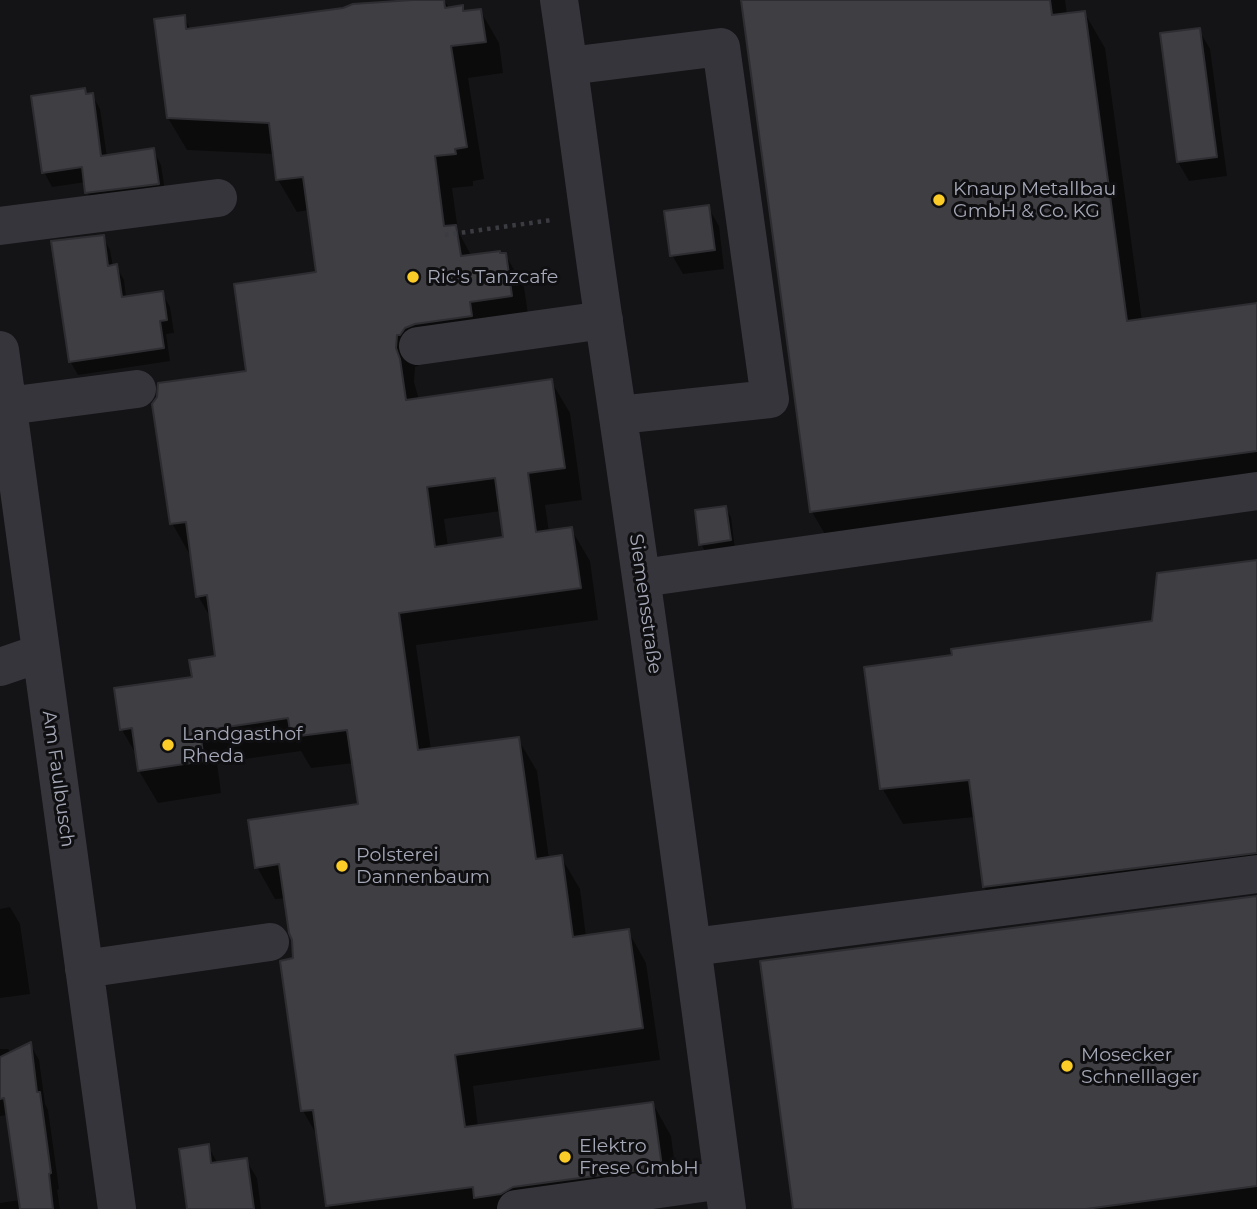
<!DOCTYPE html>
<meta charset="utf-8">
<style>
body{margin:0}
canvas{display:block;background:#141416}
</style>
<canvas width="1257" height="1209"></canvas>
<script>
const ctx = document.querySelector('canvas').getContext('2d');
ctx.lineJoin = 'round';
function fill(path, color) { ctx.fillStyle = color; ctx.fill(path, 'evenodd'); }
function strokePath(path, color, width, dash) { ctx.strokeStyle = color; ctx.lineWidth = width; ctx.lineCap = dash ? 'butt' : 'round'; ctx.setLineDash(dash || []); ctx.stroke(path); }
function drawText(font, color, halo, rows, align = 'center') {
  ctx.font = font + ' Montserrat,sans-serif'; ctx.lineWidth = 6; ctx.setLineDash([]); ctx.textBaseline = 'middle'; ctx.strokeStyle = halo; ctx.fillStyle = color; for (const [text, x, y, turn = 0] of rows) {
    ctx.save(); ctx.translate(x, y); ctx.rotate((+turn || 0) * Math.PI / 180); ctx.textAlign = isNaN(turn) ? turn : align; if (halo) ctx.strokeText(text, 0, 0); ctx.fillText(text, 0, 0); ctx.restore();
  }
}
fill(new Path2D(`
 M419,0H444L450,9L462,7L465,13L480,10L499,43L503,73L468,78L484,179L473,181V186L452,188L458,231L472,257L505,254L524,287L530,328L423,360L418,366L415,367L414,382L419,400L551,381L570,413L582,500L545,505L549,532L571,529L590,561L598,620L416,645L431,750L518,739L537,771L549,859L561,857L580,889L586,937L628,931L646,963L660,1060L473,1086L478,1127L653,1104L671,1136L679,1198L604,1209H330L328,1205L318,1137L303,1111L293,939L286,898L275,899L257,867L360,806L354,763L311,768L301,751L217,763L221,793L158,803L139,771L137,756L122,730L194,678L217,658L212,620L198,596L192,555H190L172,523L248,373L318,274L309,210L297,212L278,180L275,154L187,150L168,118L184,17L191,30ZM501,511L505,538L448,547L444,519Z
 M743,0H1065L1067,15L1084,12L1105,48L1142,321L1257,305V490L833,548L812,512Z
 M1199,30L1210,49L1227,176L1189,181L1178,162Z
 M84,90L87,95H92L100,109L107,157L153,150L161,165L166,198L96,207L87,192L86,182L52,187L44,172Z
 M708,207L719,226L724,269L683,274L672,255Z
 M103,237L110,250L113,267L116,266L124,280L126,298L162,293L170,307L174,333L166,334L170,361L78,375L70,361Z
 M725,508L731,517L735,549L706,553L701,544Z
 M1257,562V890L1005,923L984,887L975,817L903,824L882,788L954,656L1154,623Z
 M1257,898V1209H795Z
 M10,907L20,924L30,994L0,998V909Z
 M30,1044L39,1060L45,1104L48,1110L59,1189L57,1190L60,1209H0V1203L20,1200L8,1115L0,1116V1049H8L11,1053Z
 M208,1146L218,1164L246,1160L257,1178L261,1209H189Z`), '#0007');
const building = new Path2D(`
 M412,0H444L445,8L463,5V11L481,9L486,42L451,46L467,147L455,149L456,154L435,156L444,226L456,225L461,256L500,251V253H506L512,296L470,302L472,316L415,324L405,328L400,335H397L396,348L400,359L406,400L552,379L565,468L528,473L536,532L572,527L581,588L399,613L418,750L519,737L536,859L562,855L573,937L629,929L643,1028L455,1055L465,1127L653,1102L662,1167L513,1187L501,1194L474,1198L473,1187L326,1206L313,1110L301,1111L280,961L293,958L292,940L289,933L279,864L255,868L248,820L358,804L347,730L291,737L288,718L200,731L204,761L138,771L132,728L120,730L114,688L192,677L189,660L215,656L207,595L196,597L186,522L170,524L152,404L157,397L158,383L246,371L234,284L316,272L303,177L276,180L269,123L167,118L154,19L185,15L186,29L343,8L353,4ZM495,478L503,537L435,547L427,487Z
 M741,0H1050L1052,15L1085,11L1127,321L1257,303V451L810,512Z
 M1200,28L1217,157L1177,162L1160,33Z
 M85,88L86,94L93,93L101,156L154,148L159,184L85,193L82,167L42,173L31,96Z
 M709,205L715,250L670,256L664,211Z
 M104,235L108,266L117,264L122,297L163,291L167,320L160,321L164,348L69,362L51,241Z
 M726,506L731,540L699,545L695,510Z
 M1257,560V853L983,887L969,780L880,789L864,667L952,655L951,649L1152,621L1157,573Z
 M1257,896V1186L1086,1209H793L760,961Z
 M31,1042L37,1092H40L51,1173L49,1174L53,1209H20L4,1098L0,1099V1057Z
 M209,1144L211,1163L247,1158L254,1209H187L179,1149Z`);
fill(building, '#3e3e43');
strokePath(building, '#2e2e32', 2);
strokePath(new Path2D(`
 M445,235L552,220`), '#3b3c42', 4.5, [3.5, 5]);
strokePath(new Path2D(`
 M559,0C575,107 588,215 604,322C648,617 688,913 727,1209
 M569,66L721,47L770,399L619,415
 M0,226L218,198
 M418,346L604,320
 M0,350L117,1209
 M8,406L137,389
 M642,578L1257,491
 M0,667L41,653
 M693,947L1257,874
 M84,969L270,942
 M516,1209L723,1180`), '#35353b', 38);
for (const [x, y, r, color] of [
 [939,200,7,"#fbcc27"],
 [413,277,7,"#fbcc27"],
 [168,745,7,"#fbcc27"],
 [342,866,7,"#fbcc27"],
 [1067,1066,7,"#fbcc27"],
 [565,1157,7,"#fbcc27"]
]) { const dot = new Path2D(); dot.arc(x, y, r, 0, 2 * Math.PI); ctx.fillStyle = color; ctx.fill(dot); strokePath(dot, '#0f0f11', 2.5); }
drawText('19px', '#a5a8b7', '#0f0f11', [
 ["Knaup Metallbau",953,189],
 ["GmbH & Co. KG",953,211],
 ["Ric's Tanzcafe",427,277],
 ["Landgasthof",182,734],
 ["Rheda",182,756],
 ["Polsterei",356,855],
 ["Dannenbaum",356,877],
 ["Mosecker",1081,1055],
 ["Schnelllager",1081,1077],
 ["Elektro",579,1146],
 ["Frese GmbH",579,1168]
], 'left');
drawText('19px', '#a5a8b7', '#0f0f11', [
 ["Siemensstraße",645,604,82],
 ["Am Faulbusch",58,779,82]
]);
</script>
